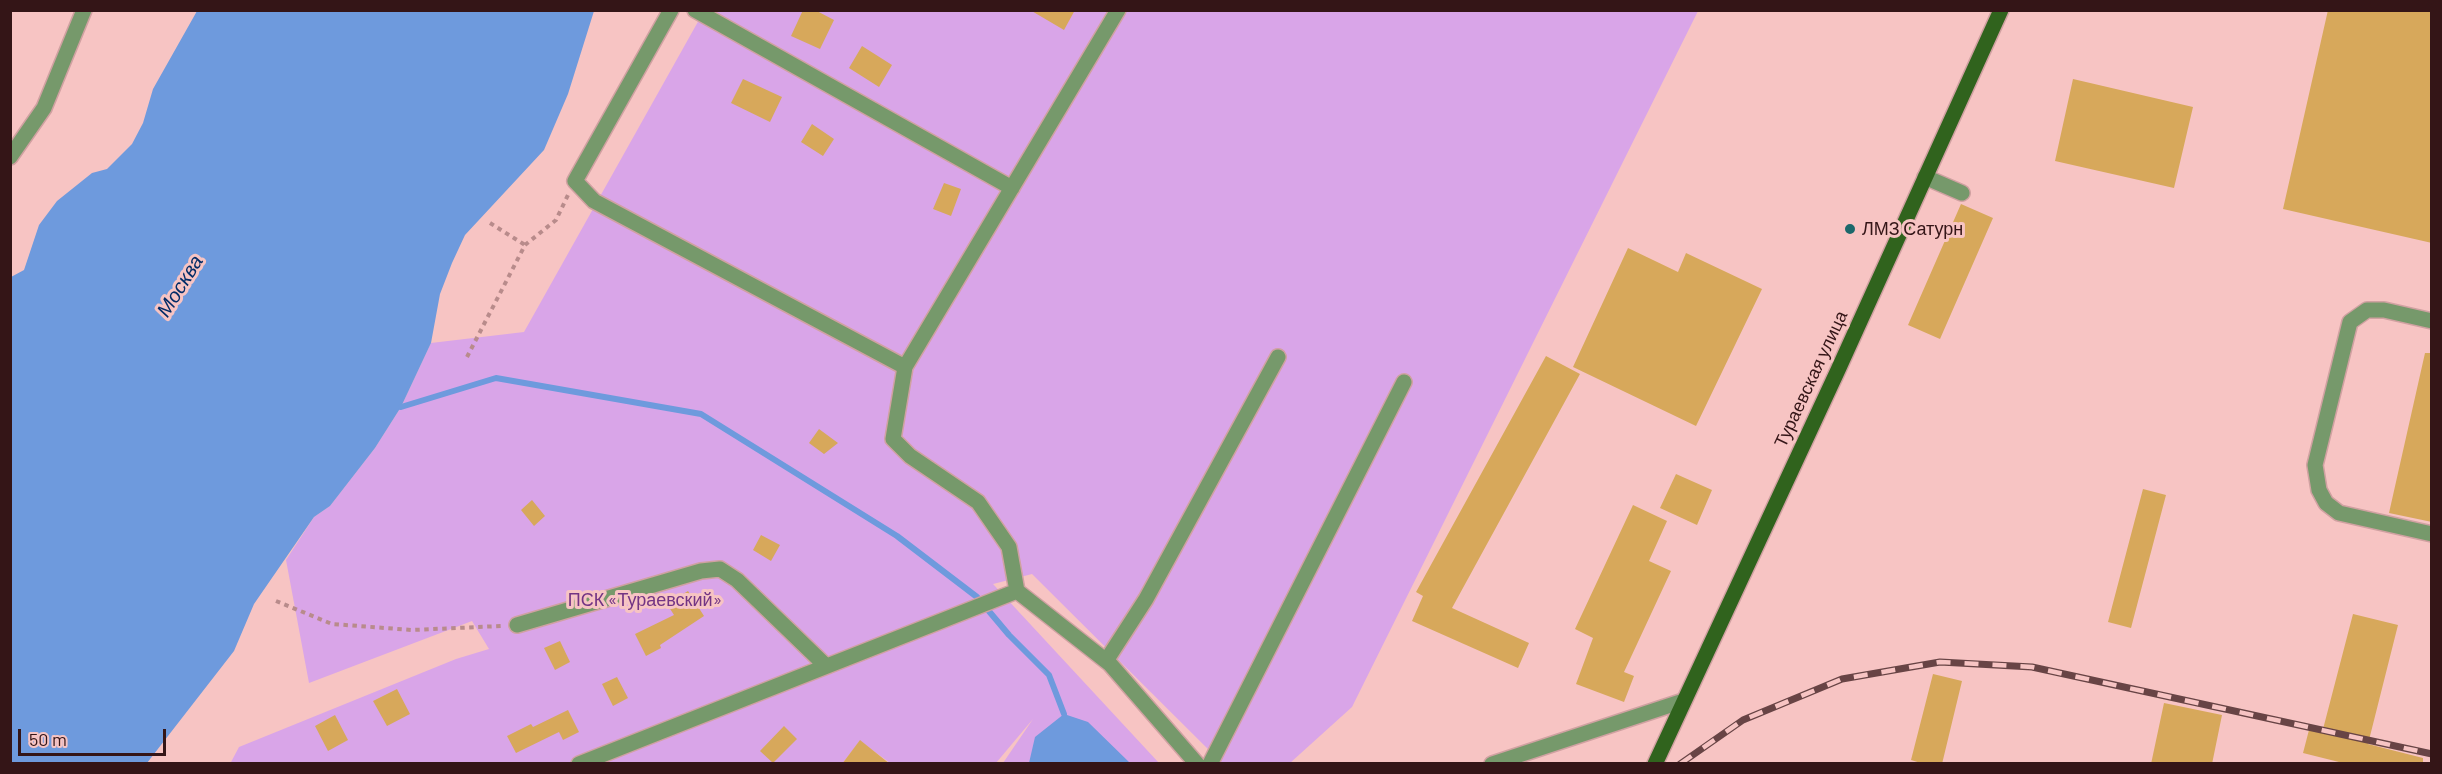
<!DOCTYPE html>
<meta charset="utf-8">
<style>
body{margin:0}
#map{position:relative;width:2442px;height:774px;overflow:hidden;background:#f7c4c3;font-family:Barlow,sans-serif}
canvas{display:block}
.frame{position:absolute;inset:0;border:12px solid #341517;pointer-events:none}
.scale{position:absolute;left:18px;top:729px;width:148px;height:27px;box-sizing:border-box;border:3px solid #341517;border-top:0;padding-left:8px;font-size:18px;line-height:21px;white-space:nowrap;color:#341517;-webkit-text-stroke:4px #f7c4c3;paint-order:stroke}
</style>
<div id="map">
<canvas width="2442" height="774"></canvas>
<div class="frame"></div>
<div class="scale">50 m</div>
</div>
<script>
const ctx = document.querySelector('canvas').getContext('2d');
ctx.lineJoin = 'round';
function fill(path, color) { ctx.fillStyle = color; ctx.fill(path, 'evenodd'); }
function strokePath(path, color, width, dash) { ctx.strokeStyle = color; ctx.lineWidth = width; ctx.lineCap = dash ? 'butt' : 'round'; ctx.setLineDash(dash || []); ctx.stroke(path); }
function drawText(font, color, halo, rows, align = 'center') {
  ctx.font = font + ' Barlow,sans-serif'; ctx.lineWidth = 6; ctx.setLineDash([]); ctx.textBaseline = 'middle'; ctx.strokeStyle = halo; ctx.fillStyle = color; for (const [text, x, y, turn = 0] of rows) {
    ctx.save(); ctx.translate(x, y); ctx.rotate((+turn || 0) * Math.PI / 180); ctx.textAlign = isNaN(turn) ? turn : align; if (halo) ctx.strokeText(text, 0, 0); ctx.fillText(text, 0, 0); ctx.restore();
  }
}
fill(new Path2D(`
 M704,11H1698L1352,707L1290,763H1222L1032,574L993,584L1159,763H1003L1033,719L996,763H890L860,741L842,764H230L239,747L456,659L489,649L472,621L309,683L286,560L314,517L330,506L375,448L401,407L431,343L524,332Z`), '#d9a5e8');
fill(new Path2D(`
 M197,11H594L568,94L544,150L465,235L452,263L440,294L431,343L401,407L375,448L330,506L314,517L254,604L234,651L147,763H11V277L24,270L39,225L57,201L92,173L107,169L132,144L143,123L153,89Z
 M1064,714L1088,722L1130,763H1029L1035,737Z`), '#6e9add');
strokePath(new Path2D(`
 M401,407L496,378L701,414L897,536L977,597L1009,635L1049,675L1064,714`), '#6e9add', 6);
fill(new Path2D(`
 M803,10H815L834,20L820,49L791,36Z
 M1030,10H1075L1064,30Z
 M2328,10H2432V243L2283,209Z
 M862,46L892,65L879,87L849,68Z
 M743,79L782,97L770,122L731,103Z
 M2073,79L2193,107L2174,188L2055,161Z
 M812,124L834,139L823,156L801,142Z
 M944,183L961,189L951,216L933,209Z
 M1961,204L1993,218L1940,339L1908,325Z
 M1628,248L1678,272L1686,253L1762,289L1696,426L1573,367Z
 M2425,353H2432V522L2389,513Z
 M1546,356L1580,374L1452,608L1529,643L1518,668L1412,621L1423,596L1416,592Z
 M819,429L838,443L824,454L809,443Z
 M1676,474L1712,490L1697,525L1660,508Z
 M2143,489L2166,495L2131,628L2108,622Z
 M532,500L545,516L534,526L521,510Z
 M1633,505L1667,521L1649,561L1671,571L1624,672L1634,676L1624,702L1576,684L1593,638L1575,629Z
 M761,535L780,545L771,561L753,550Z
 M688,591L704,616L660,645L661,648L646,656L635,634L674,615L667,604Z
 M2353,614L2398,625L2368,744L2423,758V764H2347L2303,753L2309,730L2322,733Z
 M560,641L570,662L555,670L544,648Z
 M1933,674L1962,681L1942,764H1924L1911,760Z
 M617,677L628,698L613,706L602,684Z
 M397,689L410,714L387,726L373,701Z
 M2164,703L2222,715L2212,764H2151Z
 M568,710L579,732L563,740L559,732L516,753L507,736L531,724L533,727Z
 M335,715L348,740L328,751L315,726Z
 M784,726L797,739L773,763L760,751Z
 M860,740L890,764H842Z`), '#d7a85b');
const minor = new Path2D(`
 M671,10L575,181L594,201L905,367L1118,10
 M695,10L1012,188
 M10,157L44,108L84,10
 M1925,177L1962,193
 M2432,321L2384,310H2367L2350,322L2315,465L2319,490L2326,503L2339,513L2432,534
 M905,367L893,439L910,456L978,502L1009,547L1017,591L1110,664L1197,764
 M517,625L701,571L720,569L737,580L826,666
 M1106,661L1146,599L1278,357
 M579,764L1017,591
 M1210,764L1404,382
 M1492,764L1683,701`);
const major = new Path2D(`
 M1655,764L1838,370L2001,10`);
strokePath(minor, '#d0a1a1', 18);
strokePath(major, '#d0a1a1', 18);
strokePath(new Path2D(`
 M490,223L525,245
 M467,357L525,245L556,220L568,195
 M276,601L332,624L412,630L501,626`), '#b88b8b', 4, [4.5, 4.5]);
strokePath(minor, '#76996b', 15);
strokePath(major, '#30631d', 15);
const rail = new Path2D(`
 M1680,764L1743,720L1842,679L1940,662L2032,667L2432,754`);
strokePath(rail, '#684445', 7);
strokePath(rail, '#f7c4c3', 4.5, [14]);
for (const [x, y, r, color] of [
 [1850,229,6,"#1b686b"]
]) { const dot = new Path2D(); dot.arc(x, y, r, 0, 2 * Math.PI); ctx.fillStyle = color; ctx.fill(dot); strokePath(dot, '#f7c4c3', 2); }
drawText('18px', '#341517', '#f7c4c3', [
 ["ЛМЗ Сатурн",1862,229]
], 'left');
drawText('18px', '#341517', '#f7c4c3', [
 ["Тураевская улица",1811,379,-65]
]);
drawText('18px', '#733484', '#f7c4c3', [
 ["ПСК «Тураевский»",645,600]
]);
drawText('italic 20px', '#032c67', '#f7c4c3', [
 ["Москва",180,286,-58]
]);
</script>
